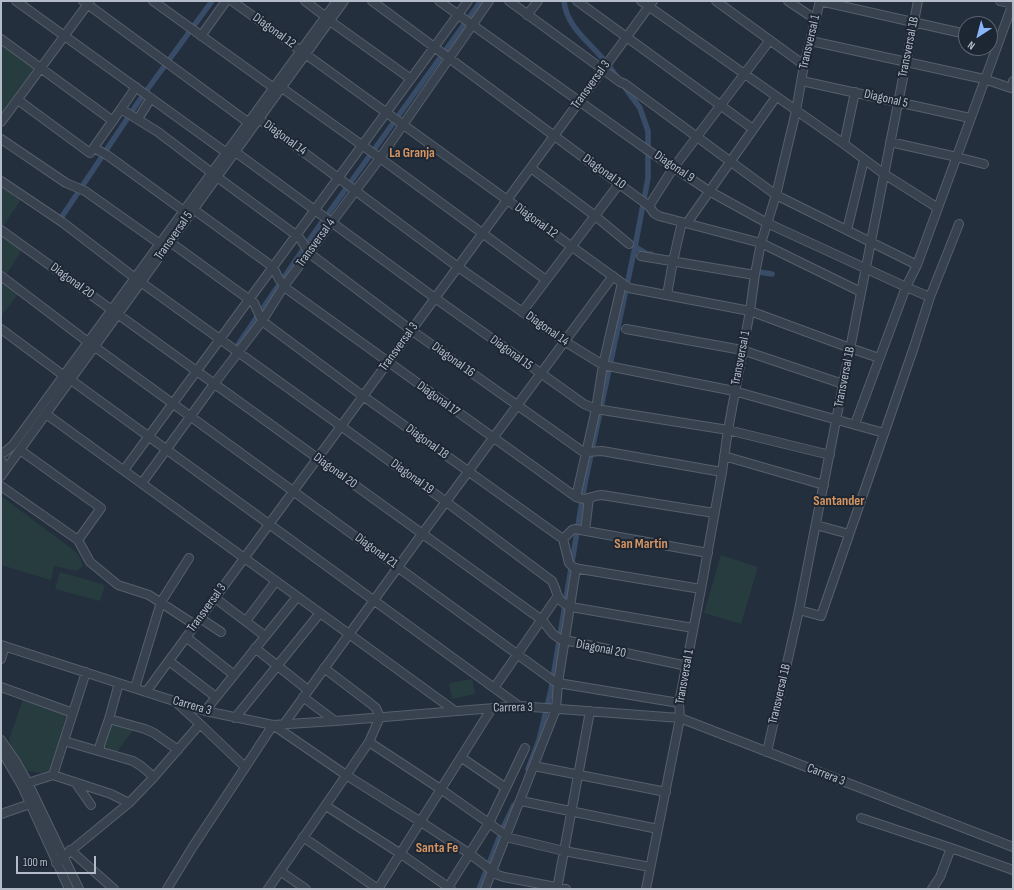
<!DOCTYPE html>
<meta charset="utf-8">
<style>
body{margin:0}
#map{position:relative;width:1014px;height:890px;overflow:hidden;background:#242f3e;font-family:"Sofia Sans Condensed",sans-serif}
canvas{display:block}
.frame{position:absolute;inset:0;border:2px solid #b4bcc9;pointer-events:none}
.north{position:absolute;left:958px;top:16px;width:40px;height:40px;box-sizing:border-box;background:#1d2633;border:1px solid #59626f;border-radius:50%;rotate:216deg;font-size:11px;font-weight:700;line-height:16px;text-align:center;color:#b4bcc9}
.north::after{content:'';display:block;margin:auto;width:14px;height:18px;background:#8ab4f8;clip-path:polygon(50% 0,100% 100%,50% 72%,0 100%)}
.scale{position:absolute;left:16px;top:856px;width:80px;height:18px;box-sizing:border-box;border:2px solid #b4bcc9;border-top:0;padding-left:5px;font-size:12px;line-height:14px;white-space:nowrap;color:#b4bcc9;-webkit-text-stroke:3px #1d2633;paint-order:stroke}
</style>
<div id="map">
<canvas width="1014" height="890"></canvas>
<div class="frame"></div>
<div class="north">N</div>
<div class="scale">100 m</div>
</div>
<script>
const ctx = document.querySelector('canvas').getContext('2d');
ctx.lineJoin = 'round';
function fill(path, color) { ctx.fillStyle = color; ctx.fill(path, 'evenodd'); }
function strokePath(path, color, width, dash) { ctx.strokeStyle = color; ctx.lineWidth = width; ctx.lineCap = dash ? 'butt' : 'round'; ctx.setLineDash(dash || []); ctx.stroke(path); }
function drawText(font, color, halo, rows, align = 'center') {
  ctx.font = font + ' "Sofia Sans Condensed",sans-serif'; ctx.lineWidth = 4; ctx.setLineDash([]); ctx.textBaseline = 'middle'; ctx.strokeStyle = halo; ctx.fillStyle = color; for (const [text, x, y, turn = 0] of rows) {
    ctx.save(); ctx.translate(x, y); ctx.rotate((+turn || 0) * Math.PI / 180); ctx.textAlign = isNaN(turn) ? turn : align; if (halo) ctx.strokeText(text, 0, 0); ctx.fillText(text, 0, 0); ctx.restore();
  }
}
fill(new Path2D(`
 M1,39L41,68L1,122Z
 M1,184L22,198L1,229Z
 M1,232L23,248L3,280L19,293L1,316Z
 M1,496L76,552L80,558L83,566L77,571L54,566L51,580L1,565Z
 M721,555L758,567L741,624L704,613Z
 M60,572L105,585L100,601L55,589Z
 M472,679L475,694L452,699L449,683Z
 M24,697L67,713L49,774L27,771L12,749L9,739Z
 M111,723L134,729L117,752L103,746Z`), '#263c3f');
strokePath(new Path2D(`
 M564,1C566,26 589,42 604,60C609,65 613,72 618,78
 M61,218L139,101L212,1
 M635,247L647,254H651
 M752,271L772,274
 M233,352L317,229L481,1
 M528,769L539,740L551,690L585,483L635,247L648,178V131L640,108L623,85
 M479,889L503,828L514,805`), '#394c67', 5.5);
const minor = new Path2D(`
 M16,1L231,156
 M83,1L249,123
 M153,1L274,88
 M232,1L629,288L750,311L850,348L879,358
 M305,1L326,17
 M372,1L649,206L654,213L659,216L761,243L861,292
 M439,1L646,149L709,191L767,223L906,287L930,297
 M509,1L620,82L625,84L776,195L917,265
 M577,1L753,129
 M641,1L844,144L884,174L938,208
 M716,1L804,65
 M788,1L815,19
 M820,1L966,34
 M1000,1L1013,4
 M527,15L538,1
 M330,21L411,79
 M201,36L226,1
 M1,39L113,121
 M990,39L999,41
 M811,41L984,79L1011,88L1013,81
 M802,81L970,118
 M282,88L380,158L546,280
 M18,100L90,153L121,109L158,132L212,173
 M121,109L136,87
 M138,119L151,98
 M259,119L458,267L564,341L603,365L734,391L884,433
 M1,122L90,1
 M1,139L66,183L85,191L160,244
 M890,142L957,157L984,164
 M844,144L855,92
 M94,148L107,155L184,211
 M230,148L435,298L584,404L596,409L728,430L830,455
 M531,168L594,215L629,244
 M217,177L296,235L301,240L309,253L411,330L582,451L587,452L602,451L722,472
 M1,181L62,222L135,278
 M649,206L674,167L770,40
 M193,209L273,267L279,279L287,289L576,497C587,502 592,495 602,495L714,513
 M687,223L776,97
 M1,230L542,620L553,634L560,639L687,666
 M847,230L864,160
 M170,242L254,303L262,321L363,396L563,539L569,563L574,568L701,589
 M641,256L755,275
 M1,276L88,342
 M142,283L445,501L552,581C559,595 555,600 571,607L693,628
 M667,295L673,261L682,222
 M522,312L619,184
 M1,329L63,375
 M626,329L742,350L843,384
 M95,347L554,681L558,683L679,703
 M71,380L519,706
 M46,414L455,711
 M855,424L906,287L917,265L1013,3
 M20,450L101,508L78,540
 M1,453L5,452L13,445L337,1
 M724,456L824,485
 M1,460L4,466V471
 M124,470L468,1
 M1,476L344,1
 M142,483L214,384L262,321L284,286L380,158L489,1
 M1,486L78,540L90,562L118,585L149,595L195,625
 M576,497L596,409L603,365L622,283
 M816,525L849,534
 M585,531L589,498
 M563,539L572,530L575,529L708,553
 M215,598L265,636
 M799,610L821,616L914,347L930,297L959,224
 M200,618L221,632
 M246,621L276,581
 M186,637L234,675
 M1,645L205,711L273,725L335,721L519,706L680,718L1013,847
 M255,648L308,690
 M1,659L5,646
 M169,661L216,697
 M1,687L73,713
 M135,688L161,602L189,558
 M494,688L557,597
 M146,692L653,1
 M303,697L335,721
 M177,703L200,724L245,767
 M205,711L297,597
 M235,718L320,613
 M109,719L145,729L154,733L178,750
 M284,724L422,534L613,276
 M1,740L15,760L28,783L79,889
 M64,741L133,761L141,766L154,777
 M369,742L442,790L510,838L564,851L650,867
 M1,750L22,786L69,889
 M100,751V745L109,719L119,683
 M767,752L799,610L918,1
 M462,758L506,788
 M534,766L666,792
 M53,775L86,672
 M75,782L91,805
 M28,783L53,775L111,794L129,803
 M521,801L658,829
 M326,806L401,854L451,889
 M1,814L30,804
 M861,818L951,848L1013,870
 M303,837L378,889L492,708
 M70,850L114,889
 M56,863L129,803L154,777L200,724
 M280,871L306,889
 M167,889L192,848L273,725L346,775L421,822L470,854L498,875L504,877L566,889
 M268,889L369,742L380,717L376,708L370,703L324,668
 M447,889L489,823L525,748
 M485,889L556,709L558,683L576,568
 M557,889L590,711
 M646,889L680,718L679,703L701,589L722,472L728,430L750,311L755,274L761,243L776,195L796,111L804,65L820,1
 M932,889L940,877L951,848`);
strokePath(minor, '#565f6c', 10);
strokePath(minor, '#38414e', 8);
drawText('13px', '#b4bcc9', '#1d2633', [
 ["Diagonal 12",274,31,36],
 ["Transversal 1",810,42,-77],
 ["Transversal 1B",909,47,-79],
 ["Transversal 3",591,85,-54],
 ["Diagonal 5",886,99,13],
 ["Diagonal 14",285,138,36],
 ["Diagonal 9",674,167,34],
 ["Diagonal 10",604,172,36],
 ["Diagonal 12",536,221,36],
 ["Transversal 5",174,236,-55],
 ["Transversal 4",316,243,-54],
 ["Diagonal 20",72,281,36],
 ["Diagonal 14",547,329,35],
 ["Transversal 3",399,347,-54],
 ["Diagonal 15",511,353,36],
 ["Transversal 1",741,358,-79],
 ["Diagonal 16",453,360,36],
 ["Transversal 1B",845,377,-79],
 ["Diagonal 17",438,399,36],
 ["Diagonal 18",427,442,36],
 ["Diagonal 20",335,471,36],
 ["Diagonal 19",412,477,36],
 ["Diagonal 21",376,551,36],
 ["Transversal 3",207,608,-54],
 ["Diagonal 20",601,649,11],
 ["Transversal 1",685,677,-80],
 ["Transversal 1B",780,694,-77],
 ["Carrera 3",192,706,16],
 ["Carrera 3",513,708,-1],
 ["Carrera 3",826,775,21]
]);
drawText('bold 14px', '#d59563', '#1d2633', [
 ["La Granja",412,153],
 ["Santander",839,501],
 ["San Martín",641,544],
 ["Santa Fe",437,848]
]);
</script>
